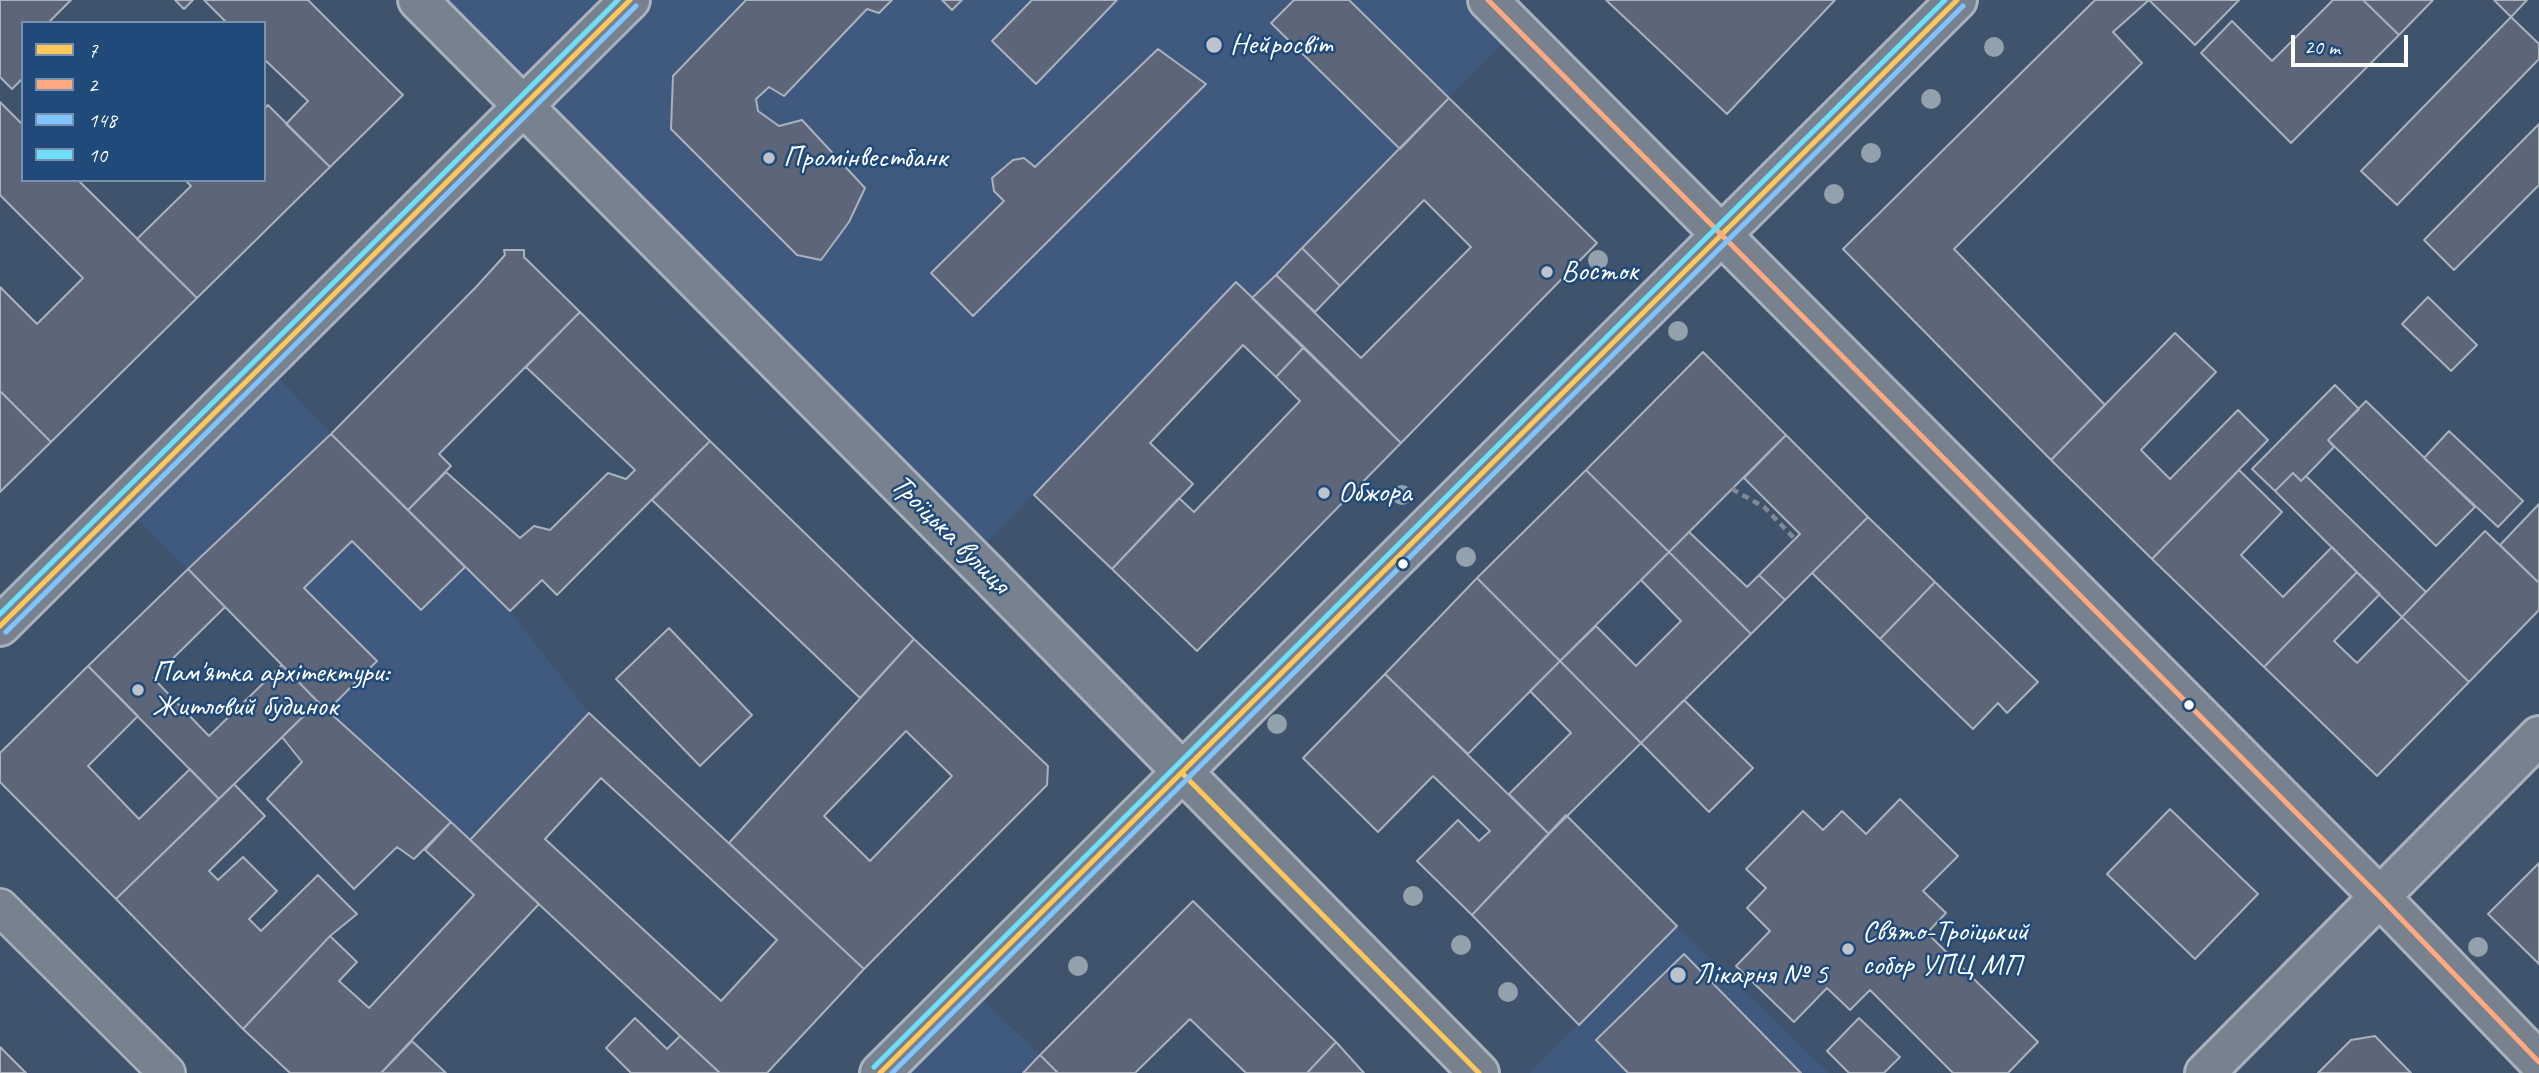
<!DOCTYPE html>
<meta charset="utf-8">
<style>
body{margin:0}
#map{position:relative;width:2539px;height:1073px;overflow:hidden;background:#40536c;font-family:Caveat,sans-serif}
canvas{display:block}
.legend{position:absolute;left:21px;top:21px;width:245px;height:161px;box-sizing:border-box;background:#1f4a7a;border:2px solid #7992af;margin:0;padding:9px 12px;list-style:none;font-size:21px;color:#fff}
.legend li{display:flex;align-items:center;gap:14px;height:35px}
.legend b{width:35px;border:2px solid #7992af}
.scale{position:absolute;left:2291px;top:35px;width:117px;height:32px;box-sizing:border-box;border:4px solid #fff;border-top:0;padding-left:9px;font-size:21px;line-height:24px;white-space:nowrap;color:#fff;-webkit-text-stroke:5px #1f4a7a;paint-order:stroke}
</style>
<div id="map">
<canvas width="2539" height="1073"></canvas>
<ul class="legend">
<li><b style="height:9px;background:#fdc75a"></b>7</li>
<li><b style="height:9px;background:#ffa980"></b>2</li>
<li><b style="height:9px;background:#80c4ff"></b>148</li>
<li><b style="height:9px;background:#6ddff8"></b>10</li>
</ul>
<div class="scale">20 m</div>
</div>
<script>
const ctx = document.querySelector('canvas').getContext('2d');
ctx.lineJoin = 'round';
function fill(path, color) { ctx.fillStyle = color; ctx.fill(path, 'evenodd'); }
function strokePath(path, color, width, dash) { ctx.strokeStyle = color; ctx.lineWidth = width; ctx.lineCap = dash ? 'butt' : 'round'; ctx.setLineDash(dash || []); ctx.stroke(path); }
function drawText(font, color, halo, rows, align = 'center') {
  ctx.font = font + ' Caveat,sans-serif'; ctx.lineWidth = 5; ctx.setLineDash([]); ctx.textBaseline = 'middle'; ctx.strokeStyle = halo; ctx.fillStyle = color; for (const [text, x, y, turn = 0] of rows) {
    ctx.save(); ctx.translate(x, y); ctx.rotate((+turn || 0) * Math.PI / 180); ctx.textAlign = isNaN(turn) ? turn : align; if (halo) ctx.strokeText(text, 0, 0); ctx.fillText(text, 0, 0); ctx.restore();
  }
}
fill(new Path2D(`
 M431,0H622L528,93Z
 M636,0H1501L1523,22L1252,298L1236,283L977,553L529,107Z
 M268,366L331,434L510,611L589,713L470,840L327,711L126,508Z
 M1677,926L1829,1073H1530Z
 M962,979L1058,1073H868Z`), '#3f597f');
const building = new Path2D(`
 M0,0H71L48,23H23V78L12,89L0,77Z
 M175,0H193L184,9Z
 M204,0H308L403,95L330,167L286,124L308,101L264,59V23H227Z
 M746,0H892L879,13L867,9L784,96L769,87L756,99L758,111L779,126L802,120L865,188L849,222L821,260L797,255L671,129L673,76Z
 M942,0H962L952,10Z
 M1032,0H1117L1036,84L992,41Z
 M1294,0H1349L1449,98L1400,149L1271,23Z
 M1606,0H1835L1727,114Z
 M2095,0H2149L2113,32L2142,63L1954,249L2105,405L2051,460L1843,249Z
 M2149,0H2239L2195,45Z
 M2333,0H2363L2399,35L2291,143L2201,53L2232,21L2272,61Z
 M2363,0H2433L2399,35Z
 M2494,0H2527L2511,17Z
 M2511,17L2539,44V59L2397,205L2361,171Z
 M1158,49L1206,84L973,316L931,273L1004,201L994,191L992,178L1013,160L1024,158L1035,167Z
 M1449,98L1597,243L1401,443L1252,298L1276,275L1361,358L1471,247L1424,200L1340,286L1302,248Z
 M0,102L23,125V180H78L197,298L51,442L0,391V287L37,324L83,278L0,195Z
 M268,105L330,167L197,298L137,239L191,186L185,180H264V109Z
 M2539,124V185L2454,270L2424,240Z
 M1302,248L1340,286L1315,312L1276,275Z
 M504,250H524V257L580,312L439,454L451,466L408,510L331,434L477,286L505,255Z
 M1236,282L1304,347L1276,377L1243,345L1150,443L1193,484L1112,569L1034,495Z
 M2428,297L2477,345L2451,371L2402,324Z
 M580,312L710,441L557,595L542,580L510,611L408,510L446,472L520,538L534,526L550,530L608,473L626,479L635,470L526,367Z
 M2175,333L2216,372L2141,450L2170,479L2238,410L2268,440L2152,559L2051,460Z
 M1304,347L1401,443L1197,651L1112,569L1179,498L1194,512L1300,401L1276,377Z
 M1703,352L1786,435L1669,552L1586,470Z
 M2335,385L2359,409L2328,440L2334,447L2306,476L2301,481L2293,473L2275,491L2252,469Z
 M0,391L51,442L0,492Z
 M2366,401L2475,507L2436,546L2328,440Z
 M2449,431L2523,501L2498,527L2424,458Z
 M331,434L465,567L421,610L352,541L304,588L377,661L327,711L188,569Z
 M1786,435L1868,517L1785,600L1759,575L1800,534L1744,478Z
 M710,441L914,639L860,698L652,500Z
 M1586,470L1669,552L1560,661L1477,578Z
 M2239,470L2282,512L2241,555L2283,597L2332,547L2357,572L2264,667L2152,559Z
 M2293,473L2301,481L2306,476L2426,592L2402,617L2275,491Z
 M2539,504V583L2500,545Z
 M1868,517L1935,582L1880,639L1812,573Z
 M2485,531L2539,583V610L2469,682L2402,617Z
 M1689,532L1747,587L1759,575L1785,600L1751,634L1669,552Z
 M1669,552L1751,634L1641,743L1560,661L1596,626L1636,666L1681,621L1641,580Z
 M188,569L225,607L153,678L209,736L282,665L318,702L219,799L88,666Z
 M2357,572L2380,594L2334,641L2357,663L2402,617L2469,682L2377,776L2264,667Z
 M1477,578L1560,661L1468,754L1385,674Z
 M1935,582L2038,682L2007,713L1998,703L1973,729L1880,639Z
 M669,628L752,715L700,766L616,679Z
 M914,639L1048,766L1047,785L864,969L729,843ZM906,731L952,776L870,861L824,816Z
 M1560,661L1641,743L1549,834L1509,794L1571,733L1530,691Z
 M88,666L138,716L88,766L139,819L190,769L219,799L116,899L0,782V753Z
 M1385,674L1549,834L1472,915L1417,861L1458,820L1479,841L1490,831L1433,776L1378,832L1303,758Z
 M1684,700L1753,768L1709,812L1641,743Z
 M318,702L451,822L414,859L397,847L354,889L267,799L302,762L282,737Z
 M589,713L864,969L767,1073H720L470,840ZM601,778L777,940L721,1001L545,839Z
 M234,784L265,816L209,871L218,880L243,857L277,891L249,919L261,931L318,875L357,914L330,936L243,1029L116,899Z
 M1900,799L1958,856L1923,891L1946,913L1927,933L2038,1042L2008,1073H1953L1870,990L1850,1010L1827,988L1794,1022L1736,966L1770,931L1747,908L1766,888L1746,869L1803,811L1823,830L1842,811L1866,834Z
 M2170,809L2258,894L2195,959L2107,874Z
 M1566,815L1677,926L1579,1025L1472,915Z
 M451,822L539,904L381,1073H290L243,1029L330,936L357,962L339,981L369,1008L474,895L425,850Z
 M2539,863V964L2488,914Z
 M1193,901L1336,1042L1307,1073H1246L1190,1019L1135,1073H1058L1040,1055Z
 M1684,954L1801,1073H1628L1596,1040Z
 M635,1018L667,1049L680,1036L720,1073H631L606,1048Z
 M1859,1018L1900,1057L1884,1073H1849L1827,1051Z
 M2375,1036L2411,1073H2318L2351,1040Z
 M412,1041L446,1073H381Z
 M1336,1042L1364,1073H1307Z
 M0,1047L26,1073H0Z
 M1040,1055L1058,1073H1023Z`);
fill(building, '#5d6678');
strokePath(building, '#a9b2bd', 2);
const street = new Path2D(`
 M0,907L167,1073`);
const secondary = new Path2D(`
 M418,0L987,573L1479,1073
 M1488,0L2380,897L2539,1062
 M0,626L630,0
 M880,1073L1957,0
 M2205,1073L2539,736`);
strokePath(street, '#a9b2bd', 40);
strokePath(secondary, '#a9b2bd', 44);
strokePath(new Path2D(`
 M1732,489L1764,507L1795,539`), '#808996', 4.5, [7, 5]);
strokePath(street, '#77828e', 35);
strokePath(secondary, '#77828e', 38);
strokePath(new Path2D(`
 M0,626L630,0
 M1182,773L1479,1073
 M880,1073L1957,0`), '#fdc75a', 5);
strokePath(new Path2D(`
 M1488,0L2380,897L2539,1062`), '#ffa980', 5);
strokePath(new Path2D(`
 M6,632L636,6
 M892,1073L1963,6`), '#80c4ff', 5);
strokePath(new Path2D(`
 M0,614L618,0
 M874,1067L1945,0`), '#6ddff8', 5);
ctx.fillStyle = '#92a1ac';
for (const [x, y] of [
 [1994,47],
 [1931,99],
 [1871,153],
 [1834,194],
 [1598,260],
 [1678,331],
 [1402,495],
 [1466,557],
 [1277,724],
 [1413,896],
 [1461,945],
 [2478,947],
 [1078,966],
 [1508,992]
]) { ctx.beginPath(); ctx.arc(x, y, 10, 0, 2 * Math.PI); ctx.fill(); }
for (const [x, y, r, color] of [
 [1214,45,9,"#bcc3cc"],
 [769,158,7,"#bcc3cc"],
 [1547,272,7,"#bcc3cc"],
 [1324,493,7,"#bcc3cc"],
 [1403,564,6,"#fff"],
 [138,690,7,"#bcc3cc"],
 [2189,705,6,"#fff"],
 [1848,949,7,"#bcc3cc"],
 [1678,975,9,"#bcc3cc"]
]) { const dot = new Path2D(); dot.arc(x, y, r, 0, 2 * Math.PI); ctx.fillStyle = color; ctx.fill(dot); strokePath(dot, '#1f4a7a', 2.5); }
drawText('30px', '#fff', '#1f4a7a', [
 ["Нейросвіт",1230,45],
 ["Промінвестбанк",783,158],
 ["Восток",1561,272],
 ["Обжора",1338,493],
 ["Пам'ятка архітектури:",152,673],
 ["Житловий будинок",152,707],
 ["Свято-Троїцький",1862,932],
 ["собор УПЦ МП",1862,966],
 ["Лікарня № 5",1694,975]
], 'left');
drawText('30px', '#fff', '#1f4a7a', [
 ["Троїцька вулиця",950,535,45]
]);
</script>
